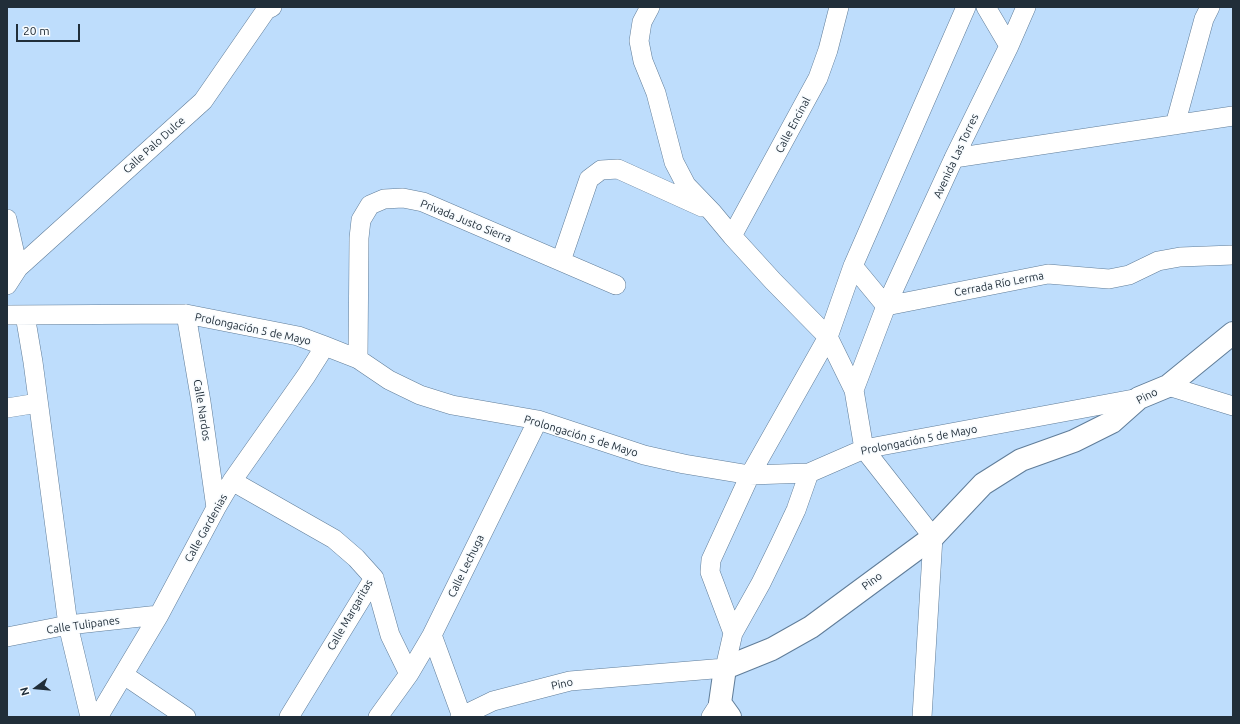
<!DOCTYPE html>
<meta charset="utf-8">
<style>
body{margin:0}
#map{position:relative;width:1240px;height:724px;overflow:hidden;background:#beddfc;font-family:Ubuntu,sans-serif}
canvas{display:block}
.frame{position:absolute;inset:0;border:8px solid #212e39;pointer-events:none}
.north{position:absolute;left:16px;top:668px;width:40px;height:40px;-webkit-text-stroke:3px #f7fbfe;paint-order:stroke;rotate:254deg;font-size:11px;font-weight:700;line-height:16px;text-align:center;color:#212e39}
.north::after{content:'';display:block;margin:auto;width:14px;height:18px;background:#212e39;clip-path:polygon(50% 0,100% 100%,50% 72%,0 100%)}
.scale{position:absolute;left:16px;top:24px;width:64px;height:18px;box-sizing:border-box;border:2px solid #212e39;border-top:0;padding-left:5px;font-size:12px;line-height:14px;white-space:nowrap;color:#212e39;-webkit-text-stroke:3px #f7fbfe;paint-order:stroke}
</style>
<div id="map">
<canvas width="1240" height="724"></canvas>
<div class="frame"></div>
<div class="north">N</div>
<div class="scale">20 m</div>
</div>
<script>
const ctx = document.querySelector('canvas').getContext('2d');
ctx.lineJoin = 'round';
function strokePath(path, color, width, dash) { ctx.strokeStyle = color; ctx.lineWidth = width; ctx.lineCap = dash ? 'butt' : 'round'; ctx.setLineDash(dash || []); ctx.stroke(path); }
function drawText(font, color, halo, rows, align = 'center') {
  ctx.font = font + ' Ubuntu,sans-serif'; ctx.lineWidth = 3; ctx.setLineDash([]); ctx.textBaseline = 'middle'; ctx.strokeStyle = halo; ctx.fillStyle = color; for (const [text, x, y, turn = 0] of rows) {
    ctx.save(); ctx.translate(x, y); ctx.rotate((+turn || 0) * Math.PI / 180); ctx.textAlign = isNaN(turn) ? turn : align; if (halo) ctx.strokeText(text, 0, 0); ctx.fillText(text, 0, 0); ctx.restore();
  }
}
const street = new Path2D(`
 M650,7L642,22L639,41L643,61L656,93L674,162L686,185L712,212L732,236L773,281L828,337L854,390L864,449L933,537L922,717
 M986,7L1009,46
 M1175,125L1204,19L1210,7
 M954,158L1233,116
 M7,219L18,268L7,285
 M732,236L818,78L828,50L839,7
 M561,261L589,179L601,170L618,169L702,207
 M853,266L886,306L1048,274L1109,279L1129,275L1158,261L1180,257L1233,255
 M18,268L203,101L266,10L272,7
 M186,314L201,402L216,508
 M7,315L186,314L298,336L325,346L358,359L389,380L420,395L452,405L538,420L644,455L684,464L750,475L809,473L864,449L1139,398
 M25,315L33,362L68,625L90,717
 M358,359L359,238L361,220L370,205L384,199L403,198L423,202L616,285
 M1168,386L1233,406
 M854,390L886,306L954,158L1009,46L1026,7
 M7,408L38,403
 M232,481L334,539L356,558L374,578L289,717
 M374,578L390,635L409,674
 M733,633L710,572L711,560L750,475L828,337L853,266L966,7
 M7,637L68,625L159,615
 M124,675L186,717
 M98,717L159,615L216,508L232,481L306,376L325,346
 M378,717L409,674L432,635
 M460,717L493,701L570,681L725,668L733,633L761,583L780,544L796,510L809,473
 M462,717L432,635L538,420
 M711,717L720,703`);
const secondary = new Path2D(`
 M730,717L720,703L725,668L772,649L811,627L933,537L983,484L1021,460L1074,441L1112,422L1139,398L1168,386L1233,333`);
strokePath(street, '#607d99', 20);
strokePath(secondary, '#607d99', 24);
strokePath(street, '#fff', 19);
strokePath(secondary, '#fff', 22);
drawText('11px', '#212e39', '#f7fbfe', [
 ["Calle Encinal",793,125,-62],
 ["Calle Palo Dulce",154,145,-42],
 ["Avenida Las Torres",956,156,-65],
 ["Privada Justo Sierra",466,221,22],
 ["Cerrada Río Lerma",999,284,-11],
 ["Prolongación 5 de Mayo",253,329,12],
 ["Pino",1147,396,-27],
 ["Calle Nardos",202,410,81],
 ["Prolongación 5 de Mayo",581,436,17],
 ["Prolongación 5 de Mayo",919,440,-11],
 ["Calle Gardenias",206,528,-61],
 ["Calle Lechuga",466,566,-64],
 ["Pino",872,581,-36],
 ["Calle Margaritas",350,615,-60],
 ["Calle Tulipanes",83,625,-8],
 ["Pino",562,684,-12]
]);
</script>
